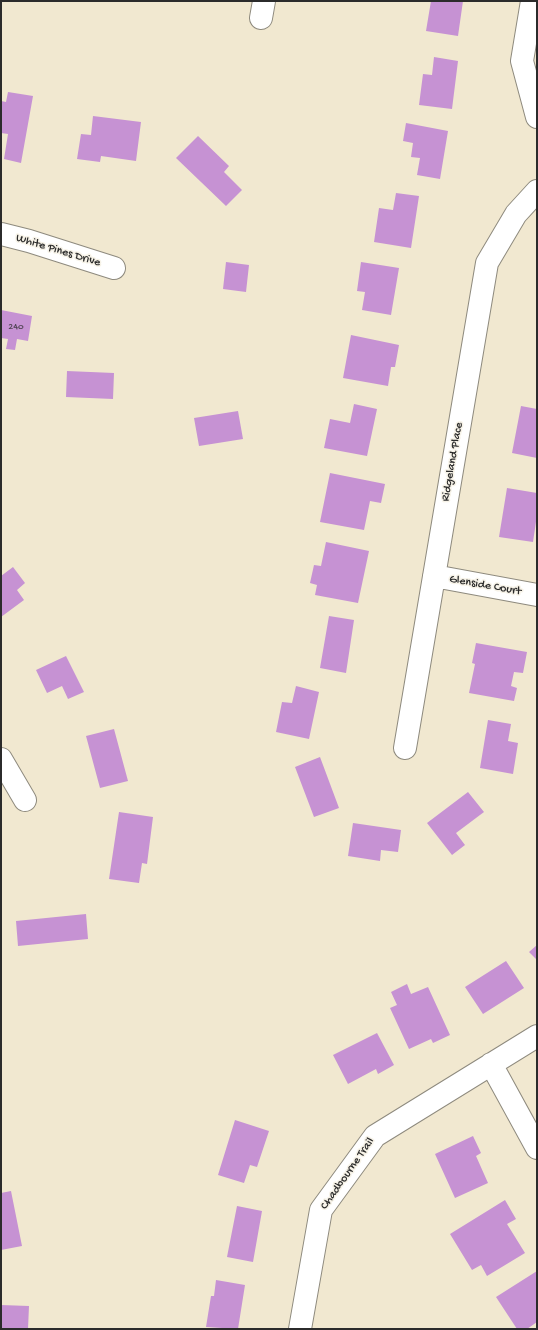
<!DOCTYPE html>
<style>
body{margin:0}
#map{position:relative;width:538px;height:1330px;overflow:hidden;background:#f1e8d0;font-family:"Gochi Hand",sans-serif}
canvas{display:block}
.frame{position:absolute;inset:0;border:2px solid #2b2b2b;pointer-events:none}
</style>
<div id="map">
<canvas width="538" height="1330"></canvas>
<div class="frame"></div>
</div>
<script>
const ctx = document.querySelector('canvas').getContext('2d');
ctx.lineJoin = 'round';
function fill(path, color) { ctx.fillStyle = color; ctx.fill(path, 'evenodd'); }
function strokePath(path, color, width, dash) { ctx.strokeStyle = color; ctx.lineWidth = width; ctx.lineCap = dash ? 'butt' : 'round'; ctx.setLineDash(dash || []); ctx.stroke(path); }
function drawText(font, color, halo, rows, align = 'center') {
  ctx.font = font + ' "Gochi Hand",sans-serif'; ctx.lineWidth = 3; ctx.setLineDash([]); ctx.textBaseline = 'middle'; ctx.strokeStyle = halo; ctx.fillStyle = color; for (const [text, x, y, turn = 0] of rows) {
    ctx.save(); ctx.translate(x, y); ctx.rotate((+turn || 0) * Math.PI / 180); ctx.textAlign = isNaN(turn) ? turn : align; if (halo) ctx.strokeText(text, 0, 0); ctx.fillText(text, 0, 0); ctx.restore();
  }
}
fill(new Path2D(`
 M431,1H463L458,36L426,31Z
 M434,57L458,61L452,109L419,105L423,74L432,75Z
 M8,92L33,96L21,163L4,159L8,134L1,133V101L6,102Z
 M93,116L141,122L136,161L101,156L100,162L77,159L81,134L91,135Z
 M406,123L448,131L440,179L417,175L420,158L411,157L413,143L403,141Z
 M198,136L229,166L224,172L242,190L226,206L176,158Z
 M396,193L419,196L411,248L374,242L379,208L393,210Z
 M226,262L249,265L246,292L223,289Z
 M361,262L399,268L391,315L362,310L365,292L357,291Z
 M1,310L32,316L28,341L17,339L15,350L6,349L8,339L1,338Z
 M351,335L399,345L395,367H391L388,386L343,378Z
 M67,371L114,373L113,399L66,397Z
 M354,404L377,409L367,456L324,448L330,419L350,423Z
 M521,406L537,409V458L512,453Z
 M238,411L243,439L199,446L194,418Z
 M330,473L385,484L381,503L370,501L364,530L320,522Z
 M507,488L537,493V515L533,542L499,537Z
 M326,542L369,551L358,603L315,595L317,585L310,583L314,565L321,566Z
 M13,567L25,583L17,590L24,600L1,617V576Z
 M329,616L354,620L346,673L320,668Z
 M476,643L527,652L523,673L514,672L511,686L517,688L514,701L469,693L475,664L472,663Z
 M66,656L84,692L68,699L62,686L47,693L36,670Z
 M296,686L319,692L309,739L276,732L282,702L292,703Z
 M488,720L511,724L508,741L518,743L513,774L480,768Z
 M114,729L128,781L100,788L86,736Z
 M320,757L339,808L314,817L295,767Z
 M468,792L484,812L456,833L465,845L452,855L427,823Z
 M119,812L153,817L147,864L142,863L139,883L109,879Z
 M353,823L401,830L398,852L381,850L380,861L348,856Z
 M86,914L88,939L18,946L16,921Z
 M537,945V960L529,952Z
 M506,961L524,988L483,1014L465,987Z
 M407,984L411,994L428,987L450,1035L433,1043L431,1039L409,1049L390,1008L397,1005L391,992Z
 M377,1033L394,1065L378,1074L376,1069L348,1084L333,1055Z
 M235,1120L269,1131L257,1167L250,1165L244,1183L218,1175Z
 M473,1136L481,1153L476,1156L488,1183L455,1198L435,1154Z
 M11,1191L22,1246L1,1250V1193Z
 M505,1200L516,1219L507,1224L525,1253L487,1276L481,1265L472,1270L450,1234Z
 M237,1206L262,1211L253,1262L227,1257Z
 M537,1271V1322L527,1329H517L496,1297Z
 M216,1280L245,1285L238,1329L206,1327L211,1296H214Z
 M1,1305L29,1306L28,1329H1Z`), '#c692d3');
const minor = new Path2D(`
 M532,1L522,61L537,117
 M261,18L264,1
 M1,234L29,241L114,268
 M434,576L537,595
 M405,748L487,263L516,214L537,191
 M1,759L25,800
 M491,1064L537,1148
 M300,1329L321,1210L375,1136L537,1036`);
strokePath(minor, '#8e8a7e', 24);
strokePath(minor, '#fff', 22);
drawText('10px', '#524555', null, [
 ["240",16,327]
]);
drawText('12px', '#2b2b2b', '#f7f3e8', [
 ["White Pines Drive",58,251,17],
 ["Ridgeland Place",453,462,-80],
 ["Glenside Court",485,586,10],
 ["Chadbourne Trail",348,1174,-55]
]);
</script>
